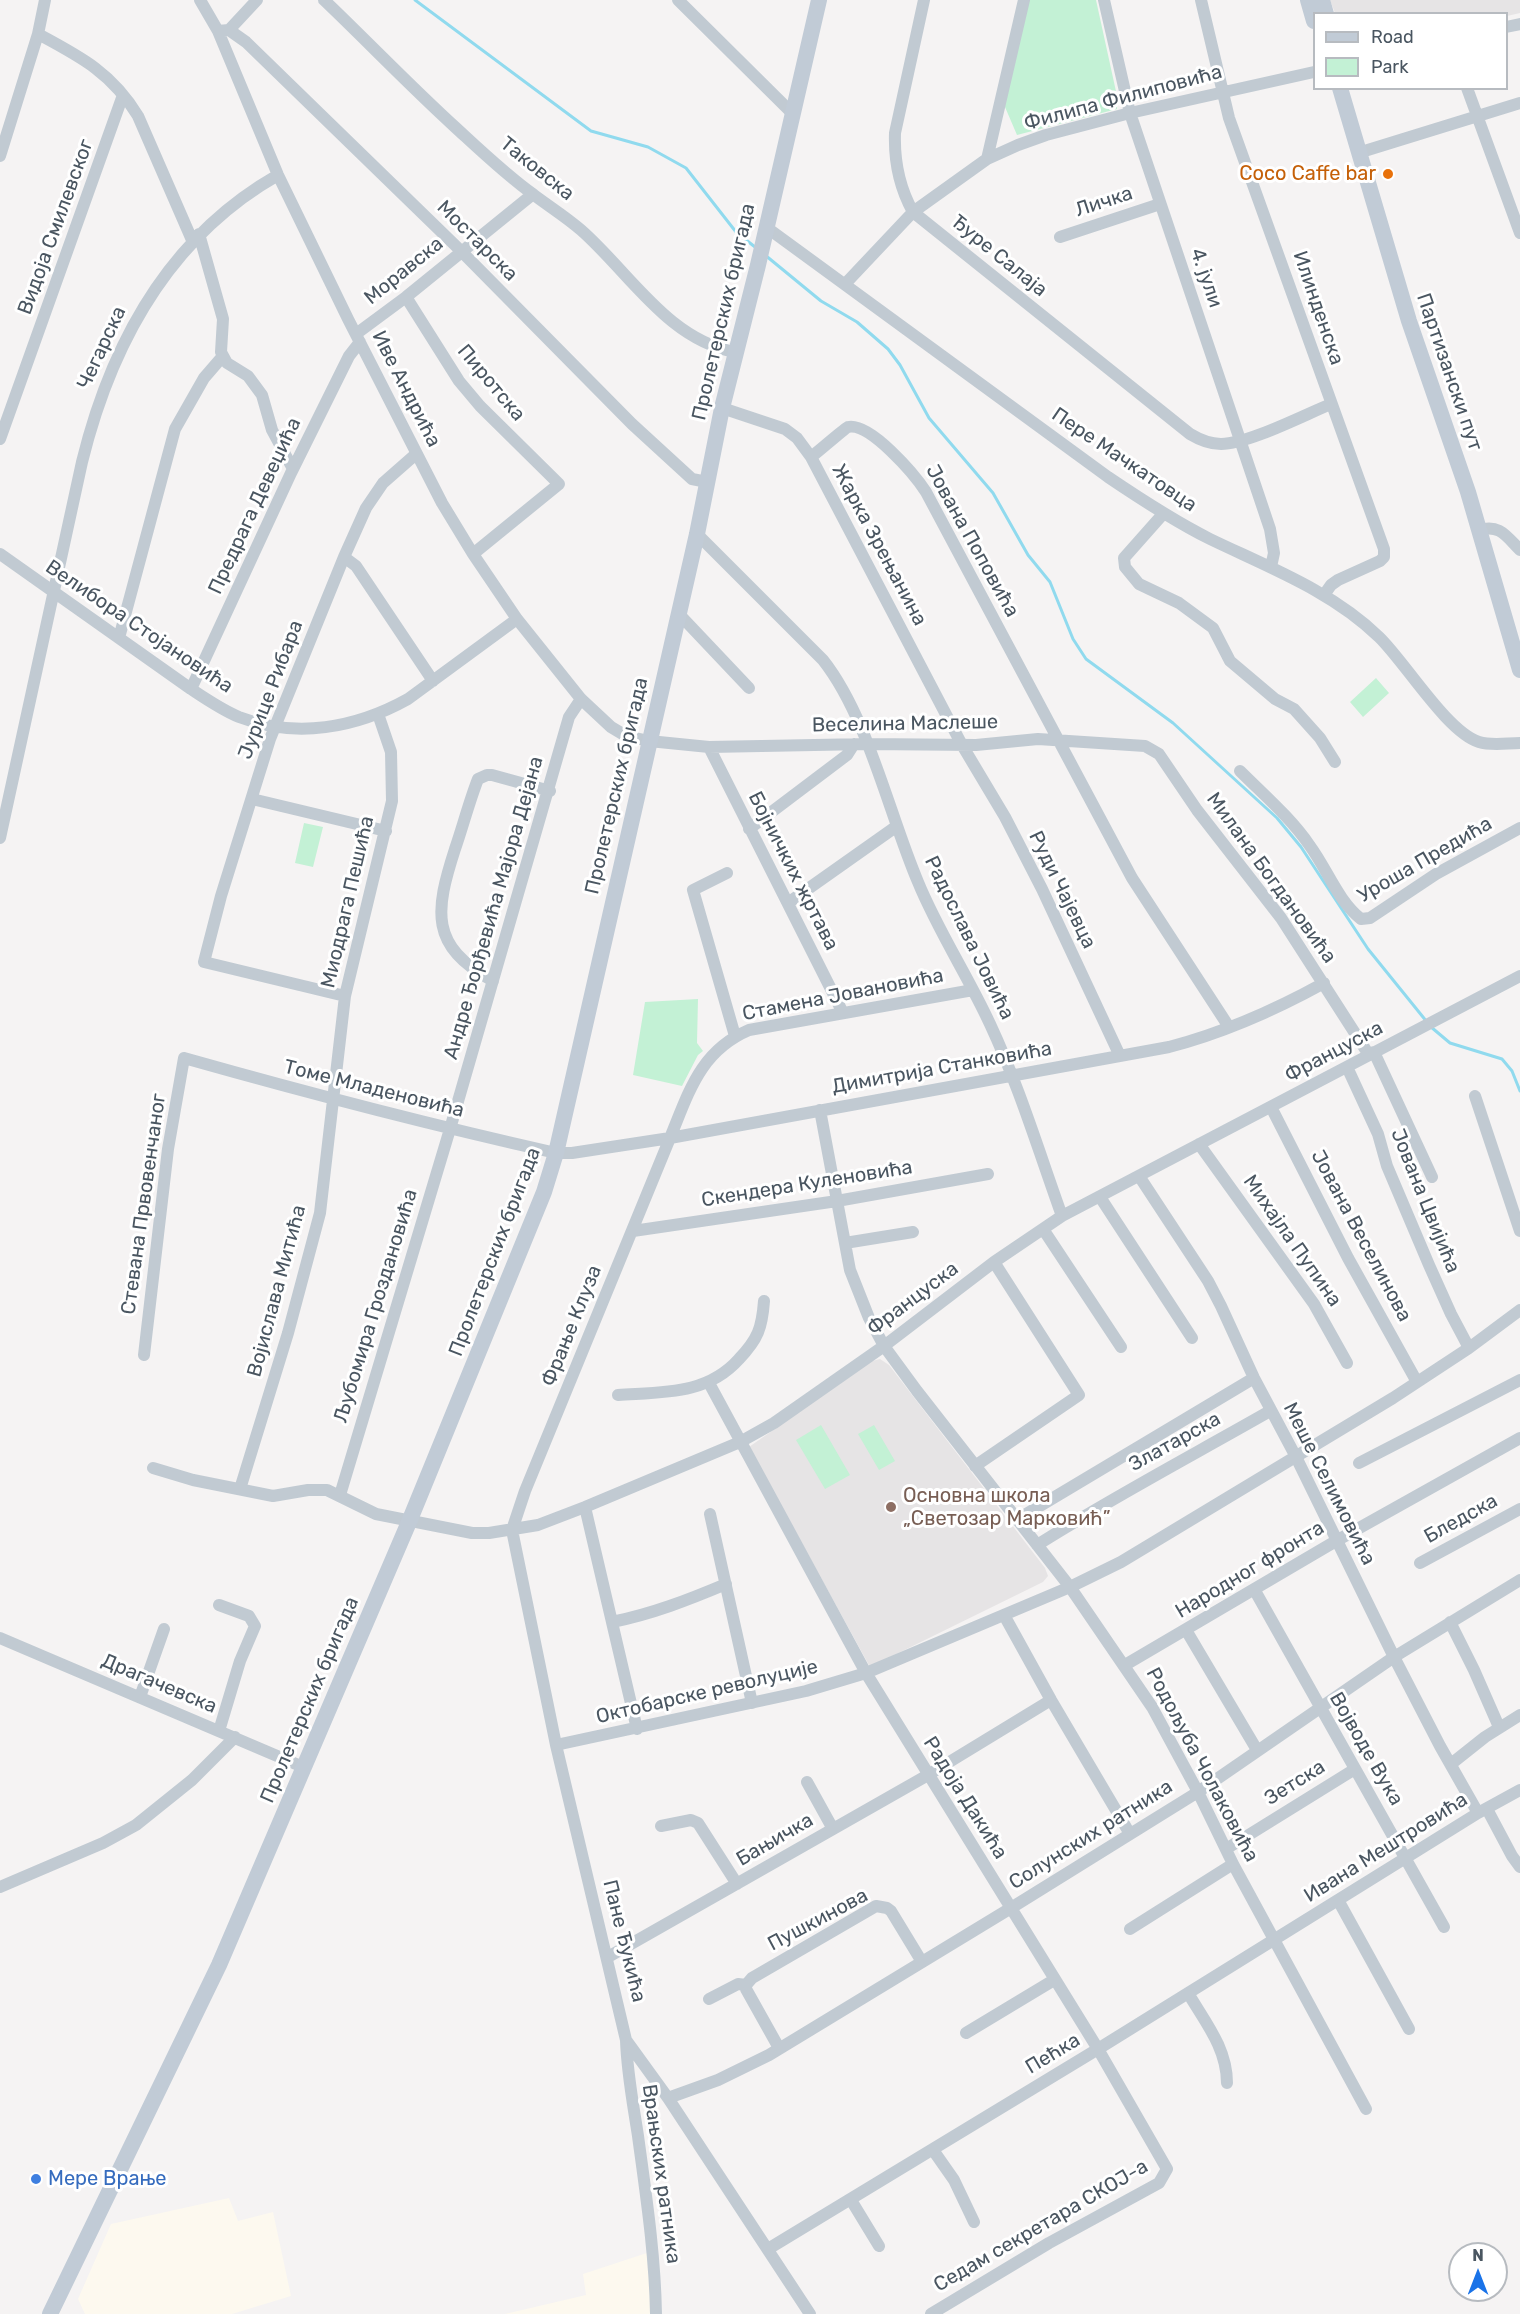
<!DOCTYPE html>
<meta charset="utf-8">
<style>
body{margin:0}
#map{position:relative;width:1520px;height:2314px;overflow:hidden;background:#f5f3f3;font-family:Rubik,sans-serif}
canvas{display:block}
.legend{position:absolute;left:1313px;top:12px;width:195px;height:78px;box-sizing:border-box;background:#fff;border:2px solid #b7bbc0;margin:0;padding:8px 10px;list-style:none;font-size:18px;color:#4a5661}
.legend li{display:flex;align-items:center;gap:12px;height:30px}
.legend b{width:30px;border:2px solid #b7bbc0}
.north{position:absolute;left:1448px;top:2242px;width:60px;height:60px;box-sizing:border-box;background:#fff;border:2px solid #b7bbc0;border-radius:50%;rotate:0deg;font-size:16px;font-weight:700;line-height:24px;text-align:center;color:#4a5661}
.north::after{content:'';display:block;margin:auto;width:21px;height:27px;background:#1a73e8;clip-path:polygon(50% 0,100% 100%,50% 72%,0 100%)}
</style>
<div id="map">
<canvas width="1520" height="2314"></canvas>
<ul class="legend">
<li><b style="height:8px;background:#c1cbd6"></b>Road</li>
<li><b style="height:16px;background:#c3f1d5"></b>Park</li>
</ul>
<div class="north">N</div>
</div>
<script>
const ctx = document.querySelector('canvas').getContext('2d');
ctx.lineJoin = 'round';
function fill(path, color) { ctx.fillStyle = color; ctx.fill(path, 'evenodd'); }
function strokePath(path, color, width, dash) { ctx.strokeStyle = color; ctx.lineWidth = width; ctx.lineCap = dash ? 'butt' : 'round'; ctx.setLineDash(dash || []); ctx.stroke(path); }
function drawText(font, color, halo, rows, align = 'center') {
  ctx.font = font + ' Rubik,sans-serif'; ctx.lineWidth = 6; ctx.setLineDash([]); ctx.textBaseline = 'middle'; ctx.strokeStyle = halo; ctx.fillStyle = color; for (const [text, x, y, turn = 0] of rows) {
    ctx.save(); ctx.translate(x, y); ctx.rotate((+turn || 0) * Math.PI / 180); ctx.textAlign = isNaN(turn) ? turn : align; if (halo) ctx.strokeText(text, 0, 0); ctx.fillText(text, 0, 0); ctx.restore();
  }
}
fill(new Path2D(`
 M229,2198L238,2221L273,2212L291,2296L232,2314H85L78,2299L111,2224Z
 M653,2251L656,2314H505L586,2295L583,2274Z`), '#fdf9ef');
fill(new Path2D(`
 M1330,0H1520V13L1507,16L1506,14L1335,13Z
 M880,1359L889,1365L1045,1568L1048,1576L1043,1582L870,1667L749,1447L872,1361Z`), '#e6e4e5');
fill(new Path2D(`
 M1029,0H1096L1117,96V109L1017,135L1005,107V100Z
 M1376,678L1389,693L1363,717L1350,702Z
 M304,823L323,827L313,867L295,863Z
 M698,999L697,1043L703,1051L698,1055L682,1086L633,1075L645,1002Z
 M821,1425L850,1475L825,1489L796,1440Z
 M874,1425L895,1461L879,1470L858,1434Z`), '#c3f1d5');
strokePath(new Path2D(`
 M415,0L591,131L648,147L686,168L736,232L755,247
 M765,255L821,301L857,322L888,349L900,365L929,418L993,493L1028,555L1050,582L1073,639L1086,659L1173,723L1277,818L1301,847L1368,949L1427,1022
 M1431,1027L1450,1043L1502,1059L1512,1071L1520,1091`), '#90daee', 3);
strokePath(new Path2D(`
 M200,0L218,31L278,175L348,319L442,503L473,554L517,619L581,699L611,727L626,736L649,741L709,747L867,744L976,745L1038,739L1145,746L1159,754L1197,810L1281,918L1369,1055
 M324,0C368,42 410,86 455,127C480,150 506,175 534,195C550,207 566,217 581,230C629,272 668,340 735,352
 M678,0L792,113
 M924,0L895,133C894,162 899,187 913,212L1190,434C1200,440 1210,444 1221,444C1248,444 1304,415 1331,404
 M1104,0L1130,113L1270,529L1274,553L1271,567
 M1201,0L1229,118L1384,549V557L1380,561L1338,580L1331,585L1324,595
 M1506,27L1520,24
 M229,30L257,0
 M218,31L229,30L246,42L461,251L632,424L692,479L707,482
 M38,34C81,57 112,73 138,116L192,240
 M1467,88L1520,233
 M1358,153L1520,103
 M0,156L38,34L45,0
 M987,159L1024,0
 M766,227L1108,477C1142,500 1174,521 1210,539C1268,567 1332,591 1379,637C1405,662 1447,732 1479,742C1492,746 1507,743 1520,743
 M199,234L223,319L221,352L227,363L248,376L262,395L272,430L293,469
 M1060,237L1160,204
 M846,283L913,212L987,159L1018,145L1046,135L1130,113L1314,72
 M406,297L459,381L480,406L559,484L473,554
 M356,334L406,297L533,194
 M722,408L785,429L797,438L811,457L962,745L1005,817L1042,889L1120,1056
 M0,439L123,95
 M811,457C817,453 845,428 848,427C870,422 915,475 926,492L1132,878L1229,1027
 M1163,514L1124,558L1125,567L1139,584L1179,603L1213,628L1230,661L1275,699L1294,709L1320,738L1335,762
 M1479,530C1500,524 1506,536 1520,550
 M697,534L823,660C868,717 889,814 918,882C938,931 968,976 990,1024C1019,1086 1039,1152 1062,1216
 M0,554L191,689C206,699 222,710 239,717C296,739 356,728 408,699L517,619
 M344,557L356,566L433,681
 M678,613L749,688
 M119,638L175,429L204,378L223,356
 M191,689L291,473L349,356L360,342
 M709,747L843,1013
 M1240,771C1264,795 1291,818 1310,846C1327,869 1338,901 1361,919L1370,918L1436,874L1520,828
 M252,799L386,831
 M749,829L847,755L854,744
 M0,838L82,462C111,344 169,237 278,175
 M727,873L693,890L735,1036
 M788,903L897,826
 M493,981C429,946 435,911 455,849C463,826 469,802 478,779L487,775H492L550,791
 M345,996L204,962L221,896L270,739L344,557L366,508L383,483L416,454
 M1374,1052L1432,1177
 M1347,1067L1378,1134L1387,1166L1429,1265L1451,1314L1469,1348
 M1475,1096L1520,1231
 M1271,1107L1348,1258L1417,1382
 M820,1110L850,1270L869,1318L884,1346L917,1391L1070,1587L1152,1707L1198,1792L1233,1864L1366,2109
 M1199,1144L1314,1304L1347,1363
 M1139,1176L1208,1281L1221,1306L1254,1378L1296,1457L1394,1657L1440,1746L1478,1813
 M1100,1197L1192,1338
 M1043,1229L1121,1347
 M633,1231L837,1201L988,1174
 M845,1243L913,1232
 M144,1355L168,1149L184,1058C308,1093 431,1125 556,1153H572L670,1138L1169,1047C1223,1033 1275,1010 1324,983
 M709,1383L866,1673L1098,2049L1167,2169L1159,2183L1049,2243L931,2314
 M618,1395C663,1392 707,1395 739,1359C758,1339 762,1328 764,1301
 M1359,1463L1520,1380
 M975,1466L1079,1395L994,1262
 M153,1468L193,1480L273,1496L308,1490H327L376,1514L472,1533H489L538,1525L585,1507L740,1442L774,1423L884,1346L994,1262L1062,1216L1520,976
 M240,1489L288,1333L320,1213L345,996L392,801L391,752L378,714
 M340,1495L450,1129L569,717L581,699
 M585,1507L637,1729
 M710,1514L752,1703
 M1018,1519L1254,1378
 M1037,1545C1113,1497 1193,1455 1270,1411
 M1420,1563L1520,1509
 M1254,1589L1444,1927
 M219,1605L249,1616L255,1626L240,1661L219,1731
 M1004,1615L1051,1700L1130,1834
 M612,1622C652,1614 688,1600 726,1584
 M1450,1622L1474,1670L1499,1727
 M1186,1630L1257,1750
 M0,1638L303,1767
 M1125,1665L1336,1541L1520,1438
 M140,1697L164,1629
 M556,1745L806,1691L866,1673L1070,1587L1121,1562L1393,1398L1469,1348L1520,1310
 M1451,1764L1485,1737L1520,1715
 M807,1782L833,1829
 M1487,1809L1512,1856L1520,1867
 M661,1826L691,1820L698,1823L737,1884
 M1226,1849L1355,1769
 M0,1887L103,1843L136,1825L192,1780L235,1737
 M1338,1900L1409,2029
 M1130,1929L1233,1864
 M608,1957L928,1775L1051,1700
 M1188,1993C1205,2022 1227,2048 1227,2083
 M709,1999L738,1984L746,1985
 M966,2033L1054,1980
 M626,2040C627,2073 633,2103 638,2136C646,2195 655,2254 656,2314
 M779,2048L746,1989V1985L752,1978L876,1906L887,1908L891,1911L922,1962
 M668,2098L718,2080L769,2055L1011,1908L1198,1792L1394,1657L1520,1580
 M933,2150L954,2180L974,2222
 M851,2200L879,2246
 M768,2249L1098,2049L1478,1813L1520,1790
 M810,2314L668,2098L626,2040L556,1745L512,1530L525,1491L670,1138C689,1092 700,1051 749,1030L973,990`), '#c1cad2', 12);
strokePath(new Path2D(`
 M1308,0L1314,21
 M1322,0L1326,14
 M1340,88L1409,321L1468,492L1520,670
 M50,2314L219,1965L409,1522L544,1192L556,1153L697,534L722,408L758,265L819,0`), '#c1cbd6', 16);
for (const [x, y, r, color] of [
 [1388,174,6,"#e8710a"],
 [891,1507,6,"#8d6e63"],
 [36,2179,6,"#3f7fe0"]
]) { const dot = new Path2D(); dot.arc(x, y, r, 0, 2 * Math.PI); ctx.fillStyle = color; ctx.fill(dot); strokePath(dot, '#fff', 2); }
drawText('20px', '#4a5661', '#fff', [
 ["Филипа Филиповића",1123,98,-15],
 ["Таковска",537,169,39],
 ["Личка",1104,202,-18],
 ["Видоја Смилевског",56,227,-70],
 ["Мостарска",477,241,45],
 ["Ђуре Салаја",999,256,39],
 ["Моравска",404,271,-39],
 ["4. јули",1206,278,71],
 ["Илинденска",1318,308,71],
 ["Пролетерских бригада",724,312,-77],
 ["Чегарска",102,348,-65],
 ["Партизански пут",1449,372,71],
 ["Пиротска",491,383,50],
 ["Иве Андрића",406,389,63],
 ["Пере Мачкатовца",1124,460,34],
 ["Предрага Девеџића",255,506,-65],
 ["Јована Поповића",972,541,61],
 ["Жарка Зрењанина",879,545,62],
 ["Велибора Стојановића",139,627,34],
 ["Јурице Рибара",271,690,-69],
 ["Веселина Маслеше",905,724,-1],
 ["Пролетерских бригада",617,786,-77],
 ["Уроша Предића",1425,860,-30],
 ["Бојничких жртава",793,871,63],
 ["Милана Богдановића",1271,878,54],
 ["Руди Чајевца",1062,890,64],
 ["Миодрага Пешића",348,902,-77],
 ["Андре Ђорђевића Мајора Дејана",494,908,-74],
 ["Радослава Јовића",969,938,64],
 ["Стамена Јовановића",843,995,-11],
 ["Француска",1334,1052,-28],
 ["Димитрија Станковића",942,1068,-10],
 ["Томе Младеновића",374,1089,14],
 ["Скендера Куленовића",807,1184,-9],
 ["Јована Цвијића",1425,1201,68],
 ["Стевана Првовенчаног",144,1204,-82],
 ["Јована Веселинова",1361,1236,62],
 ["Михајла Пупина",1292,1241,55],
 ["Пролетерских бригада",495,1252,-69],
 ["Војислава Митића",277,1291,-75],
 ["Француска",913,1299,-37],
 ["Љубомира Гроздановића",376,1306,-73],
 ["Фрање Клуза",572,1326,-68],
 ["Златарска",1175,1442,-29],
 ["Меше Селимовића",1329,1484,63],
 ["Бледска",1461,1519,-29],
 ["Народног фронта",1250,1570,-31],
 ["Драгачевска",159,1684,23],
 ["Октобарске револуције",707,1692,-13],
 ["Пролетерских бригада",310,1700,-67],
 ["Војводе Вука",1366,1749,60],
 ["Родољуба Чолаковића",1202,1765,62],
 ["Зетска",1295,1783,-32],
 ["Радоја Дакића",965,1798,58],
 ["Солунских ратника",1091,1835,-32],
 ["Бањичка",775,1840,-30],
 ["Ивана Мештровића",1386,1848,-32],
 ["Пушкинова",818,1920,-28],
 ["Пане Ђукића",624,1941,76],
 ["Пећка",1053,2054,-31],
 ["Врањских ратника",661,2174,82],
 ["Седам секретара СКОЈ-а",1041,2226,-30]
]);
drawText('20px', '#c56008', '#fff', [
 ["Coco Caffe bar",1376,174]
], 'right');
drawText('20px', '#785e54', '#fff', [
 ["Основна школа",903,1496],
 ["„Светозар Марковић”",903,1519]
], 'left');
drawText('20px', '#366cbe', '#fff', [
 ["Мере Врање",48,2179]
], 'left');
</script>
